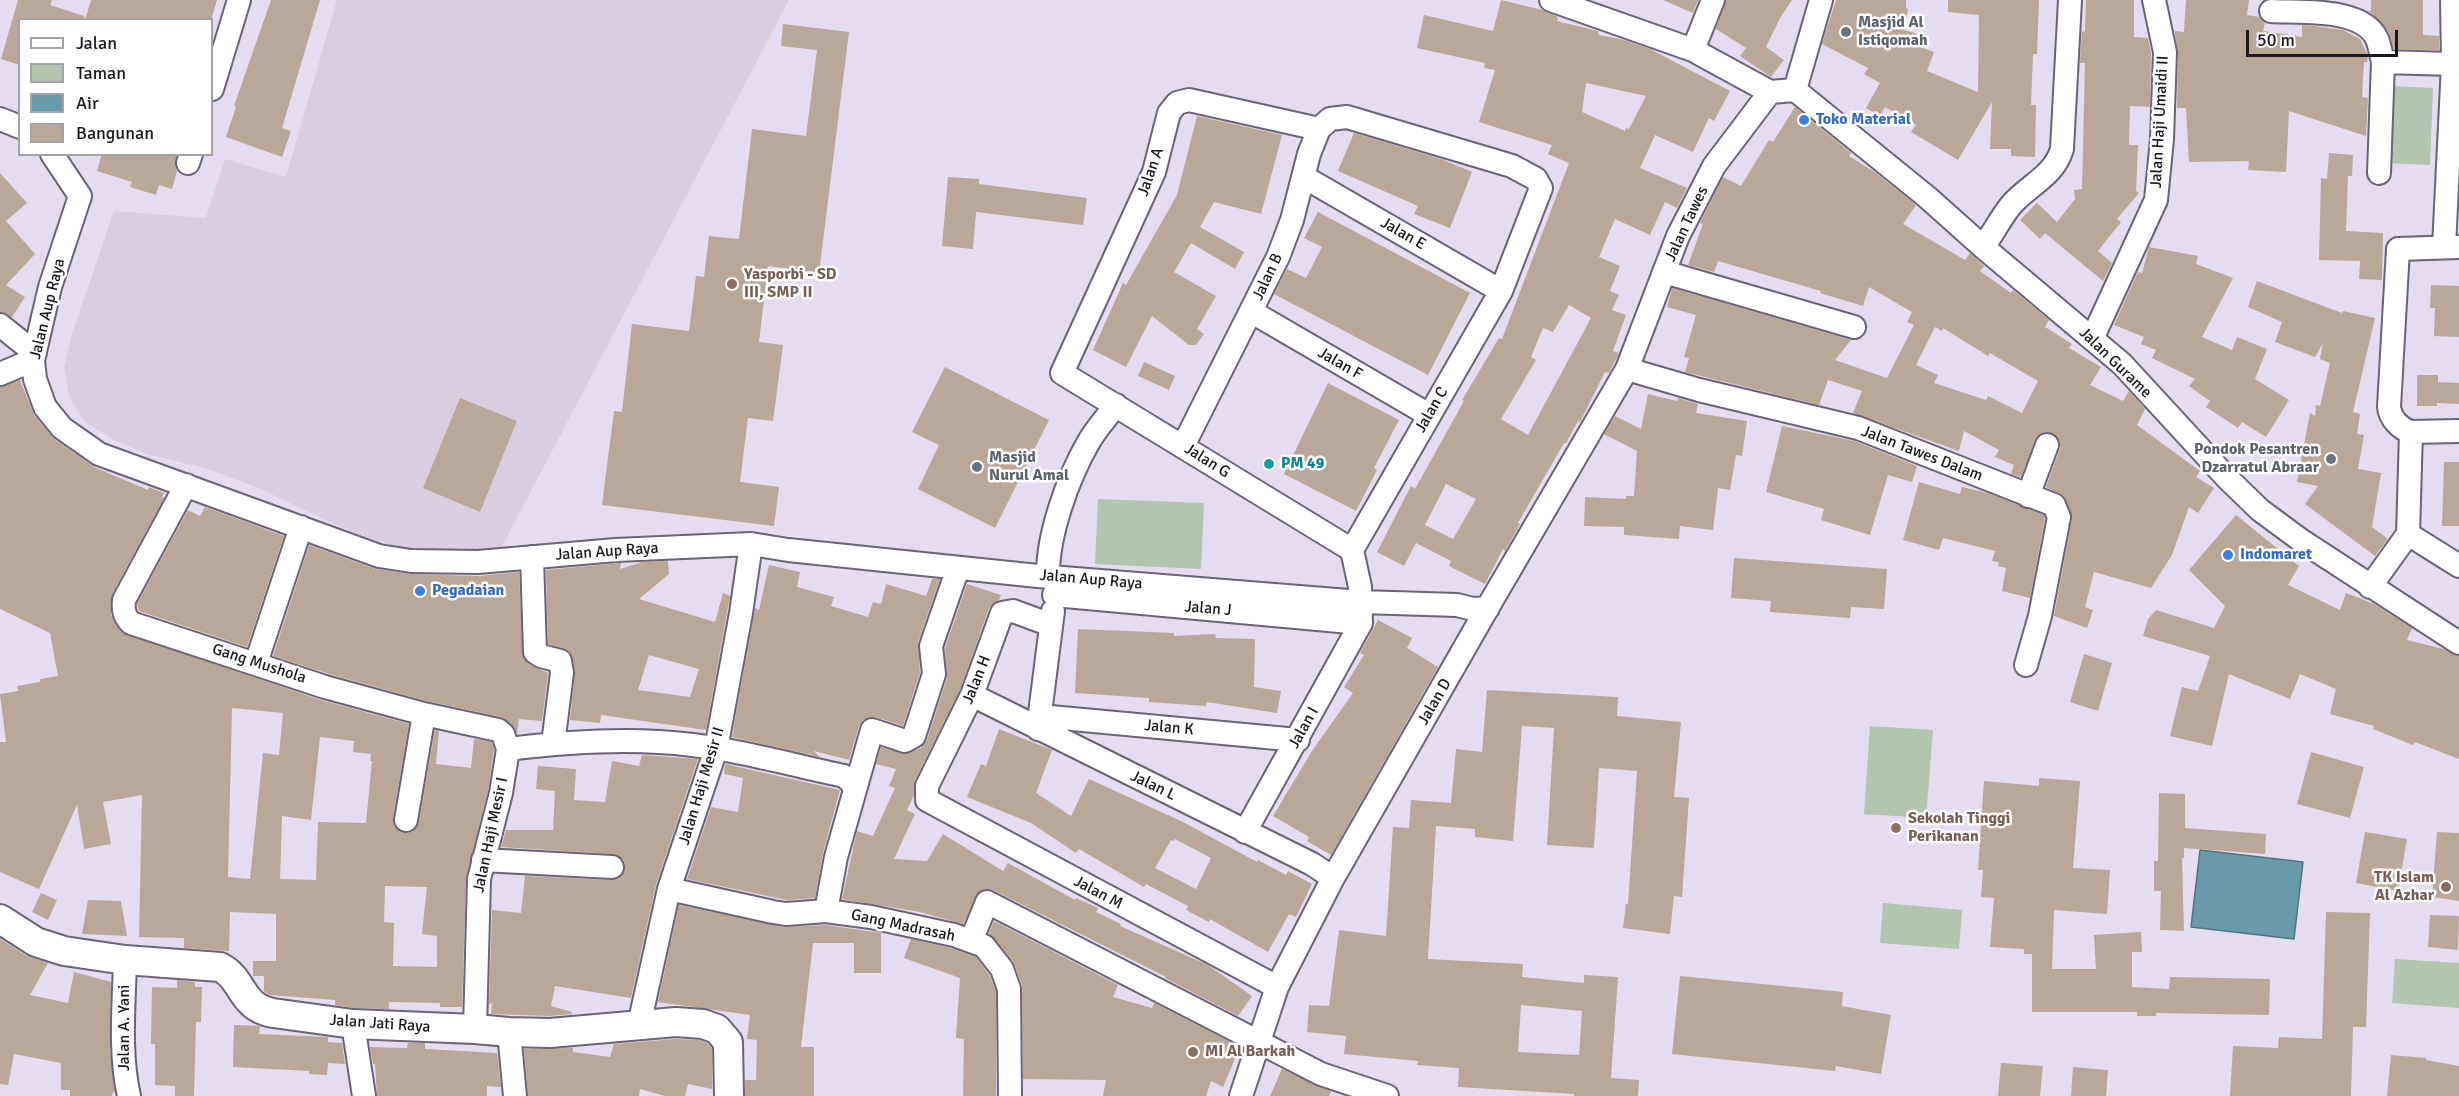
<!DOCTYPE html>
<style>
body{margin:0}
#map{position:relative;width:2459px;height:1096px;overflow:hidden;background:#e4dcf1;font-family:Signika,sans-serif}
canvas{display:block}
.legend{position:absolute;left:18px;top:18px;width:195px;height:138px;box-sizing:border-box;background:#fff;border:2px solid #a3a2a5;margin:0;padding:8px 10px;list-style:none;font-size:18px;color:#1a171e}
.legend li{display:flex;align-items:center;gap:12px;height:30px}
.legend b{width:30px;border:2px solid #a3a2a5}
.scale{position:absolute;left:2246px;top:30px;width:152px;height:27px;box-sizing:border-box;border:3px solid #1a171e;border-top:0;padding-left:8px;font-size:18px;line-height:21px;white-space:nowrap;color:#1a171e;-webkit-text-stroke:4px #fff;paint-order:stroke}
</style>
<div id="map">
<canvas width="2459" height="1096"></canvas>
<ul class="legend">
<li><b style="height:8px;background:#fff"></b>Jalan</li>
<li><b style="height:16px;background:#b3c4af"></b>Taman</li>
<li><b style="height:16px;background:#699aa9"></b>Air</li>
<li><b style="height:16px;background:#baa798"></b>Bangunan</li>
</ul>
<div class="scale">50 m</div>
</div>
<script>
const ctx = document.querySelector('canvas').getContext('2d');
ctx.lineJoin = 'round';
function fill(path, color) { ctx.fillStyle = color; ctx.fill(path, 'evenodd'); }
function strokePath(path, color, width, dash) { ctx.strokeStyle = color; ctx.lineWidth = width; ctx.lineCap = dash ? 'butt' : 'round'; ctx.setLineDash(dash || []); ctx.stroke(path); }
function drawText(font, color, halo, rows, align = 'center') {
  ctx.font = font + ' Signika,sans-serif'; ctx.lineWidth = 5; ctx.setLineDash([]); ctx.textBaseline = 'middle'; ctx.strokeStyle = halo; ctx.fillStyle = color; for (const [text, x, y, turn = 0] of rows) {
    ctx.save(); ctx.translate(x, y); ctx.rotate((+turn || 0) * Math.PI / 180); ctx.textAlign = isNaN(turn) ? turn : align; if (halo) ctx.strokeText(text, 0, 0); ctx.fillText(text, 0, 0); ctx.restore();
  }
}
fill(new Path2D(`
 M337,0H789L500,550L438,553L398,547L352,532L256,487L205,468L147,454L112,439L85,422L69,396L64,368L72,334L114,211L206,218L225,159L286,177Z`), '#dacde0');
fill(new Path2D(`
 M2389,86L2433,88L2430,165L2385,163Z
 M1098,499L1204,503L1201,569L1095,564Z
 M1870,726L1933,730L1926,818L1864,814Z
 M1883,903L1962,910L1959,949L1880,943Z
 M2395,959L2459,963V1008L2392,1003Z`), '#b3c4af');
const water = new Path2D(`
 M2200,850L2303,862L2294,939L2191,927Z`);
fill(water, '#699aa9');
strokePath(water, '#51737f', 1.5);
fill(new Path2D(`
 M18,0H52L50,5L84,16L83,20H20V65L1,59Z
 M91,0H217L211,20H85Z
 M271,0H320L282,128L291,131L282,157L226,137L236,107L234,106Z
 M1501,0L1542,10L1558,17L1557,21L1598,31L1599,35L1624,40L1650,49L1730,91L1714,121L1709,118L1693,152L1655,135L1640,168L1687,188L1677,208L1665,202L1650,235L1615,219L1599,257L1620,266L1610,291L1619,295L1612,310L1626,315L1613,351L1619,353L1609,373L1605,372L1580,422L1578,421L1566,443H1564L1518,523L1520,524L1505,551L1503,549L1485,584L1449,566L1451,561L1416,543L1404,566L1377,552L1411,486L1415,489L1464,401L1462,400L1499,338L1502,339L1569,163L1548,154L1552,145L1479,122L1495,70L1484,68L1485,63L1417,48L1424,15L1493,31ZM1586,83L1646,96L1629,129L1626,128L1625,131L1582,112ZM1569,305L1591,318L1528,435L1501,419L1536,360L1531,357L1543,328L1553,332ZM1446,484L1476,499L1453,539L1425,525Z
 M1663,0H1698L1693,13Z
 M1726,0H1792L1780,18L1766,47L1784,60L1771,77L1740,56L1746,48L1716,29Z
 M1836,0H1906V8L1908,9L1904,30L1918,34L1915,45L1934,52L1927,71L1978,92L1979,15L1948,12V0H2039L2037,54H2033L2031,105H2036L2035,157L2011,156V149H1990L1992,102L1958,160L1911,132L1916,125L1885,107L1880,116L1866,108L1880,83L1864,74L1868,68L1822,44Z
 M2086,0H2134V37L2148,38L2151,53L2150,107L2130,106L2129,145H2138L2136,191L2139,193L2117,219L2121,222L2098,251L2112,263L2103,281L2045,233L2040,239L2020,220L2037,203L2057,222L2075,199L2074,190L2082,189L2085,63H2080L2082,31L2085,32Z
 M2186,0H2249L2247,15L2259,17L2265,23L2263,31L2302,37V25L2313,26L2343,30L2360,39L2368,56L2367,62H2364L2362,97L2368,98L2366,136L2289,111L2286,172L2248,170L2249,161L2189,162L2186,108H2177L2178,52L2175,34V31L2184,32Z
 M2371,0H2423V35L2439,36V50L2394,49L2388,31L2377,18L2367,10L2371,11Z
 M783,24L849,32L819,273L768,266L759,342L783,345L773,421L748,418L740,482L779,487L774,526L602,505L614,411L622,412L632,324L689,331L696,276L704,277L709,236L739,239L752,129L806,136L817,50L781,46Z
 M1795,107L1851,153L1849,156L1876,173L1916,205L1903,224L1965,260L1970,253L1984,266L1980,271L2011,293L2013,290L2049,320L2045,327L2072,344L2069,348L2101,367L2090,385L2123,401L2129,391L2145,409L2137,425L2200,471L2196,477L2214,488L2198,513L2189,507L2172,555L2151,588L2094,572L2085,607L2093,610L2087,628L2054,616L2072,519L2064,496L2046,487L2060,449V442L2052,433L2044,432L2035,440L2021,477L2011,474L2014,465L1995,457L1999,450L1964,431L1959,451L1853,413L1862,391L1828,380L1819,405L1685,372L1689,358L1684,357L1696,315L1667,307L1672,288L1851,340L1835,360L1887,378L1914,325L1907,322L1912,312L1869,287L1863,306L1820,293L1821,291L1718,261L1714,272L1688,265L1703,224L1700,223L1723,177L1741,186L1769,140L1773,142ZM1935,327L1942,331L1943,328L1988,356L1990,353L2038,381L2022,413L1988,396L1986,400L1934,383L1938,375L1916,365Z
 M1197,116L1282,135L1261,214L1214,202L1200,227L1244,252L1235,269L1191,243L1174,272L1216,296L1197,329L1204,334L1196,345H1189L1152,316L1126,367L1093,350L1123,283L1126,285L1177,195Z
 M1354,133L1441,159L1472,172L1450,228L1414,214L1418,206L1338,171Z
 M2329,153L2353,155L2352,176H2348L2346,231L2383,233L2382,280L2359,279L2360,261L2319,260L2321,178L2327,179Z
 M102,154H177L175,165L177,171L172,189L159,185L156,195L130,187L132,182L97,171Z
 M0,173L27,203L6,221L35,254L6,285L25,297L12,317L0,312Z
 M948,177L979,179V184L1087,198L1083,225L976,212L973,249L942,246Z
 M1318,212L1470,293L1428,375L1274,294L1287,269L1306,278L1322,247L1304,238Z
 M2149,247L2198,256L2196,264L2233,278L2202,337L2232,350L2237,337L2267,349L2255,379L2289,400L2266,437L2242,422L2238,428L2206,407L2210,401L2189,386L2195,379L2152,358L2156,350L2141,344L2144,337L2114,325L2138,272L2142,273Z
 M2257,281L2342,313L2343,311L2375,318L2353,412L2360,414L2357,434L2364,435L2358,469L2381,473L2372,527L2388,539L2375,556L2305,504L2318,486L2297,482L2310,413L2315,416L2316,405L2320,406L2330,363L2320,359L2323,343L2315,357L2275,342L2282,322L2248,307Z
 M2431,285L2459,286V337L2434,336L2435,308H2430Z
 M1144,362L1175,376L1169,390L1138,376Z
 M945,367L1049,420L995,528L918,489L939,445L912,432Z
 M2417,375H2438V382L2459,383V404L2437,403V406H2417Z
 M20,380L34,415L54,439L94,467L148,490L149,487L164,493L162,497L164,498L112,594L111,615L121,632L321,700L409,724L393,818L394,825L403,833L411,832L419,822L435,730L439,731L436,764L471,768L474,739L492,742L494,750L488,790L466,878L462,1007H440V1003L389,1002V1009L354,1008L335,1005V1000L269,995L264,991V976H253V961H276V914L230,912L229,951L184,948V938L139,937L142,795L103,802L111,844L84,849L77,805L39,889L0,872V742H6L0,694L18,691L17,686L40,682V679L58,676L50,633L0,609V387ZM232,708L283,713L279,755L263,753L250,879L228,877ZM320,737L354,741L353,752L371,754L370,761H372L366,823L318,822L316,880L280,879L282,816L311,820ZM385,886L427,887L422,934L437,936V967L393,966L394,923L384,922Z
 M1328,383L1399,420L1374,468L1377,470L1356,511L1284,474Z
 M1648,394L1677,401L1678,398L1698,404L1696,413L1747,421L1742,456L1736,455L1730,490L1718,488L1713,530L1680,526L1679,539L1624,535V527L1584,526L1585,497L1626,499V496H1634L1637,451L1604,434L1615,416L1641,429Z
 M460,398L517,421L480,512L423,488Z
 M1782,426L1854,441L1917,466L1912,482L1888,475L1870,535L1821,520L1824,509L1766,492Z
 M2444,462H2459V526H2442Z
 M1919,482L1960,494L1962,487L1988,493L2044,515L2045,518L2030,598L2002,591L2006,568L1998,566L1999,562L1992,561L1995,551L1943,538L1939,550L1903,540Z
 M205,507L284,536L247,647L139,611L138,609L137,604L188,510L200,516Z
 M2236,515L2299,566L2288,585L2340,610L2346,593L2374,604L2412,628L2407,640L2443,649L2459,656V759L2415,742L2413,745L2373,729L2374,726L2330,714L2336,689L2300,674L2290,699L2229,674L2212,746L2170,736L2182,687L2198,691L2210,656L2143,636L2148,619L2156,610L2214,628L2225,606L2189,570Z
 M309,545L375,569L409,574L478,576L519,572L523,658L534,667L548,673L542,721L519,719L517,734L511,723L501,717L427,701L329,674L273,656Z
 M1734,558L1887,569L1884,609L1851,607L1850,618L1770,612L1771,601L1731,598Z
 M668,561L669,574L639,599L715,622L723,593L730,596L706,730L601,715L600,723L570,720L575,671L569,651L548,644L546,570L621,563L620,569L642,562ZM649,655L699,669L690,697L638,690Z
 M769,565L800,572L797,587L834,597L831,606L868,617L873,602L881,604L886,584L926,596L932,579H940L918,642L920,673L903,726L876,717L863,720L859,726L849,760L814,751L820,757L732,737L755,608L759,610Z
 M967,584L1001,595L999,600L989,608L960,690L915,780L914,795L907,810L915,814L894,859L927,861L943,834L1003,871L1008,863L1075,900L1076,898L1098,908L1096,912L1121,924L1120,926L1208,965L1252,996L1238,1016L1165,978L1166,977L993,890L985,889L979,892L963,924L920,912L842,899L857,831L873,836L895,788L889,786L896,769L876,764L881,747L907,754L921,748L927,740L947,678L945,648Z
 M1378,620L1412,638L1407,648L1438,667L1331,855L1307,841L1309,837L1273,816L1312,751L1353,693L1344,687L1364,655L1360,653Z
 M1078,629L1174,633V636L1215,634L1216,638L1255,639L1254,687L1281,691L1277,713L1207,702L1206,706L1149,702V698L1075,693Z
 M2084,654L2112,663L2098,711L2070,702Z
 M1487,690L1618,697L1617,716L1681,722L1674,797L1689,798L1682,897L1674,896L1670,934L1623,928L1626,904H1628L1637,771L1599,768L1594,848L1547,845L1554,728L1522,726L1513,841L1475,837V829L1436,826L1428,959L1523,964L1522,977L1584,983V975L1618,977L1611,1078L1639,1080L1638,1096H1574V1094L1458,1087L1459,1068L1417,1065L1418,1061L1344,1054L1346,1036L1307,1032L1309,1005L1329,1006L1339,930L1386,936L1393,827L1409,828L1411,800L1451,803L1456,749L1482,752ZM1521,1005L1582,1011L1579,1055L1518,1052Z
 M999,729L1052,750L1036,793L1071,816L1089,779L1183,822L1257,862L1258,860L1286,875L1288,871L1312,884L1296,917L1289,914L1268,952L1210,919L1209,922L1186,910L1188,906L1146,884L1144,887L1079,849L1076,853L1031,823L967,797L981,764L986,766ZM1175,839L1211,858L1196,889L1155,868L1171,840L1174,841Z
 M2311,752L2364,767L2350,818L2297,804Z
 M642,755L698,759L656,885L631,998L555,986L551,1006L572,1012V1014L549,1016L491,1014L492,1003L489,1004L492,910L521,913L525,876L611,880L619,879L625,868L624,860L613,854L501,847L506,830H553L555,791L536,789L538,766L576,769L574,800L605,802L612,761L639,766Z
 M725,764L840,790L823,853L815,898L787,900L687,879L711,807L738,812L743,778L724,774Z
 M2039,778L2080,781L2073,868L2110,870L2107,914L2054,910L2052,969H2096L2094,935L2141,932L2142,952H2132V987L2169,989L2170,977L2270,979L2269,1015L2156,1013V1016H2137V1012H2032V954H2024V949L1990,947L1994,898L1981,897L1983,870H1978L1984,781L2039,786Z
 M2159,793L2185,794V828L2266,834L2265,854L2184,848V858H2182L2184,931L2160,930L2161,891H2154V861H2158Z
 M2365,832L2407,839L2398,891L2356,883Z
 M2437,832L2459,833V901L2432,897Z
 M41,893L57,900L48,920L32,912Z
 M88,900L121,901L127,936L82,934Z
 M679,905L784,927L826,925L881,933V973H854V943H813L801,1047H814V1096H745V1080H756L757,1040L747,1039L750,1015L658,1002Z
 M2326,912L2370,913L2366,1027H2353L2351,1096H2230L2233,1046L2278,1048L2279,1037L2322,1039Z
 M2430,915L2459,916L2458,950L2428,947Z
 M994,921L1118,985L1113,997L1152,1008L1154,1003L1240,1047L1223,1087L1211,1081L1206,1096H1103L1106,1080L1023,1079L1022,985L1013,961L989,933Z
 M0,939L27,956L48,963L30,995L68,1003L74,972L111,982L110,1046L115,1092H113L112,1096H70V1090H61V1063L14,1054L8,1085L0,1084Z
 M911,939L950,948L976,957L990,976L996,991V1096H963L964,1039L956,1038L960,978L904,958Z
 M1680,976L1843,992L1842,1006L1891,1015L1881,1074L1836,1066L1835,1071L1672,1054Z
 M177,980L195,982V987H202L201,1022H196L194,1096H175V1086L155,1085V1044H151L152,987L177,988Z
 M234,1025L260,1026L259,1034L328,1037V1042L342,1043L345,1064L328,1063L327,1075L309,1074V1071L233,1067Z
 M676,1039L700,1040L707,1043L712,1048V1089L688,1084L685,1096H665L640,1089L639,1096H528L524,1049L573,1048V1052L610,1057L614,1044Z
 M408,1043H425V1049L497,1053L501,1087L487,1086V1096H377L375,1064H373L370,1047L407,1048Z
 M2391,1055L2426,1058V1060L2459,1066V1096H2387Z
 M2001,1063L2043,1066L2040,1096H1998Z
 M2073,1067L2108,1070L2106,1096H2071Z
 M1282,1069L1331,1091L1329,1096H1270Z`), '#baa798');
const minor = new Path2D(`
 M1551,0L1693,50L1770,92L1795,90L1927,197L1983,247L2122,364L2227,478L2260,510L2302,541L2459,643
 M2271,11C2301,13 2363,7 2377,39C2380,46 2381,55 2383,62
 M1693,50L1713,0
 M212,89L239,0
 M1795,90L1821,0
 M0,119L20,127
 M1319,129L1189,100L1177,103L1169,113L1154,172L1062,373L1352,550
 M52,154L80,196L50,287L33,360L35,379L45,407L62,428L99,454L379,556L411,561L478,562L616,550L751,544L788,550L1038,576L1361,602L1457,605L1473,609L1488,608
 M188,163L191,154
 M2379,173L2383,62L2453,64
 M1304,177L1501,291
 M1983,247C1993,234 2001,217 2012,204C2030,184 2054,176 2062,149L2070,0
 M2444,247L2453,64L2452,0
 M2459,247L2398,249L2389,407C2390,418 2400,429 2411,432L2459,431
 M1664,272L1854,327
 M1252,312L1429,415
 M0,325L35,353
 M2092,339L2156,200L2162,139L2165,52L2154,0
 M1627,369L1699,390L1858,428L2054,505L2059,517L2040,616L2026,665
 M0,374L33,360
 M1183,446L1278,257L1292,220L1309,154L1319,129L1330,119L1347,117L1512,166L1536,179L1541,188L1501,291L1352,550L1360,587L1361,623L1245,832
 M186,485L124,600C123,610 124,616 131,623L325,687L424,714L498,730L503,734L508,749L501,793L479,879L475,1029
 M2028,496L2047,445
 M2408,534L2459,566
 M532,557L535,652L541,656L560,661L562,673L553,744
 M1048,577C1047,536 1068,478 1088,443C1096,429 1107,417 1116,405
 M2370,587L2408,534L2411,432
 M1054,595L1361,623
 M1051,625L1013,611L1002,613L972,695L927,786V800L1277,987
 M256,663L301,527
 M972,695L1312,864L1333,878
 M1040,716L1298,740
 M1038,729L1053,611
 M508,749C557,743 609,739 659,742C722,745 783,763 844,776L851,782L854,788
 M406,820L424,714
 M483,860L612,867
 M669,889L773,912L786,914L826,911L871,917L954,935L984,946L1002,969L1009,989L1010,1096
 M826,911L836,857L872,730L905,741L914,736L934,674L931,646L958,568
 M971,941L987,902L1321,1074L1387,1096
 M125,960C124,1005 119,1052 129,1096
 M353,1024L364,1096
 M639,1025L669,889L716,749L741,613L751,544
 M509,1032L515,1096
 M1241,1096L1277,987L1333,878L1492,600L1627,369L1678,236L1714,166L1770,92`);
const tertiary = new Path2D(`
 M0,919L36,942L64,951L125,960L220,967C244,979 240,1007 273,1013L353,1024L475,1029L509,1032L550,1033L676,1022L703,1024L717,1029L728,1042L729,1096`);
strokePath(minor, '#6b6376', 26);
strokePath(tertiary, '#6b6376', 32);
strokePath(minor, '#fff', 22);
strokePath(tertiary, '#fff', 28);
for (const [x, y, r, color] of [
 [1846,32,6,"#6b7280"],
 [1804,120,6,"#3f7fe0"],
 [732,284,6,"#8d6e63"],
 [2331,459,6,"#6b7280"],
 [1269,464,6,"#0f9aa8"],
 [977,467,6,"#6b7280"],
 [2228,555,6,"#3f7fe0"],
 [420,591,6,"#3f7fe0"],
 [1896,828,6,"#8d6e63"],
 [2446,887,6,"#8d6e63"],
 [1193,1052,6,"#8d6e63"]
]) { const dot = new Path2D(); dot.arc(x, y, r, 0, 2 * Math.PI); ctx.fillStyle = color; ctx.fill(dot); strokePath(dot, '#fff', 2); }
drawText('bold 16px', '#5b616d', '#fff', [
 ["Masjid Al",1858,23],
 ["Istiqomah",1858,41],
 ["Pondok Pesantren",2319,450,"right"],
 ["Dzarratul Abraar",2319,468,"right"],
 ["Masjid",989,458],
 ["Nurul Amal",989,476]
], 'left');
drawText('bold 16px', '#366cbe', '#fff', [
 ["Toko Material",1816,120],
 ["Indomaret",2240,555],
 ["Pegadaian",432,591]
], 'left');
drawText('16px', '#1a171e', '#fff', [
 ["Jalan Haji Umaidi II",2160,122,-87],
 ["Jalan A",1151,172,-71],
 ["Jalan Tawes",1687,224,-65],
 ["Jalan E",1403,234,30],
 ["Jalan B",1268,277,-65],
 ["Jalan Aup Raya",48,309,-76],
 ["Jalan Gurame",2115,363,44],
 ["Jalan F",1340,364,30],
 ["Jalan C",1432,410,-60],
 ["Jalan Tawes Dalam",1922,454,21],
 ["Jalan G",1207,461,32],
 ["Jalan Aup Raya",607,552,-4],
 ["Jalan Aup Raya",1091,580,5],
 ["Jalan J",1208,609,5],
 ["Gang Mushola",259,664,18],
 ["Jalan H",977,680,-68],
 ["Jalan D",1435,702,-60],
 ["Jalan K",1169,728,5],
 ["Jalan I",1304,728,-61],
 ["Jalan Haji Mesir II",702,786,-73],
 ["Jalan L",1153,786,26],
 ["Jalan Haji Mesir I",491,835,-78],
 ["Jalan M",1098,893,28],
 ["Gang Madrasah",903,926,12],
 ["Jalan Jati Raya",380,1024,4],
 ["Jalan A. Yani",125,1028,-90]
]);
drawText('bold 16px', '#785e54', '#fff', [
 ["Yasporbi - SD",744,275],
 ["III, SMP II",744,293],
 ["Sekolah Tinggi",1908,819],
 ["Perikanan",1908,837],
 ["TK Islam",2434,878,"right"],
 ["Al Azhar",2434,896,"right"],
 ["MI Al Barkah",1205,1052]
], 'left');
drawText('bold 16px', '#0d838f', '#fff', [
 ["PM 49",1281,464]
], 'left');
</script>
